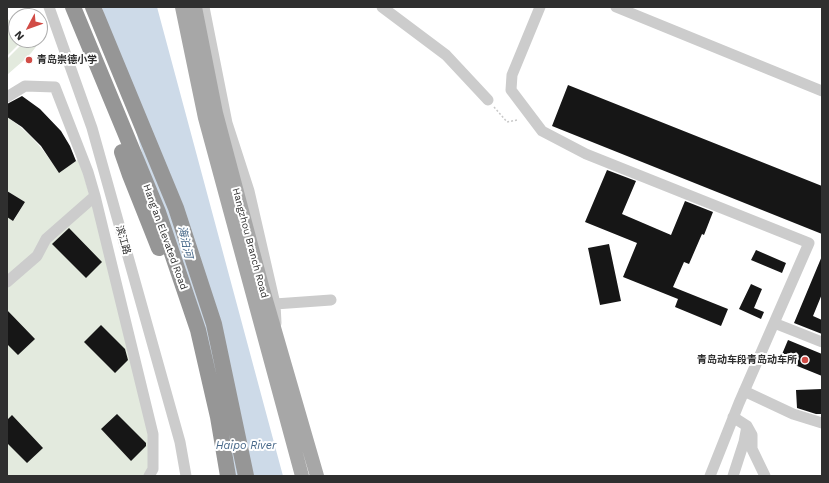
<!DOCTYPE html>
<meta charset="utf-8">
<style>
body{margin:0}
#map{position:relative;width:829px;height:483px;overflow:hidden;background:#fff;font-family:"Work Sans",sans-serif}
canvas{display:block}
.frame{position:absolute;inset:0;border:8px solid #2f2f2f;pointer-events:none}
.north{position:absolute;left:8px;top:8px;width:40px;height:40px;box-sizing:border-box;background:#fff;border:1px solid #acacac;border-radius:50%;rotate:229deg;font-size:11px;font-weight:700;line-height:16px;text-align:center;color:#2f2f2f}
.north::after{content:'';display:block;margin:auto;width:14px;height:18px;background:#d14c46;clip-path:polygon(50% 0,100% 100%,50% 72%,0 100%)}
</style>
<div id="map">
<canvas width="829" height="483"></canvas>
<div class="frame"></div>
<div class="north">N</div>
</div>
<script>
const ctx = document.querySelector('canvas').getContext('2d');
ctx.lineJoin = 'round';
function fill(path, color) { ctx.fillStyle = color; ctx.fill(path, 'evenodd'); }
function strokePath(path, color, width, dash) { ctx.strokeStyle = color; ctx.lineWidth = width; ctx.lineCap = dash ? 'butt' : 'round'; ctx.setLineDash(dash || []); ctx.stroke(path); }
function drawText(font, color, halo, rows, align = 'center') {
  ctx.font = font + ' "Work Sans","Noto Sans SC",sans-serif'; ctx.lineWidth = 4; ctx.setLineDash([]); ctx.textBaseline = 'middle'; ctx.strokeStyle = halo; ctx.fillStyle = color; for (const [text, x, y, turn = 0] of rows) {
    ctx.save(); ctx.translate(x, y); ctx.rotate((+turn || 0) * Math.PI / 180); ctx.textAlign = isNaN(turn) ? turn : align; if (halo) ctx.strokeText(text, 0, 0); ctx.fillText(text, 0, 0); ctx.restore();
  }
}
fill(new Path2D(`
 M7,18L16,27V40H23L7,56Z
 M40,25C48,44 20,63 7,75V59L26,40H40Z
 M7,117C32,134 42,148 59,172L79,159L112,274L153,434L149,476H7V217L14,220L25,202L7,191Z`), '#e3eade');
fill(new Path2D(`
 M102,7H157L283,476H224L209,397Z`), '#cddae8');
fill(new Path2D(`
 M568,85L822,186V234L552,126Z
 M22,96L40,109L61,131L70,146L76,161L59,173L41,146L22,127L7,117V104Z
 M607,170L636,181L622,214L671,235L685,201L713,212L704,235L702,234L689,264L684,262L673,287L728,309L721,326L675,307L678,299L623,277L637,243L585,222Z
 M7,191L25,202L13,221L7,217Z
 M69,228L102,262L86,278L52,244Z
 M609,244L621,301L600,305L588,248Z
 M756,250L786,263L782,273L751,260Z
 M822,256V294L813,316L822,320V334L794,323Z
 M751,284L762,289L754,308L764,312L761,319L739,309Z
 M7,310L35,339L18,355L7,344Z
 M101,325L125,349L128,360L115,373L84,342Z
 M788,340L822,354V376L780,359Z
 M822,389V414H816L797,408L796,390Z
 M117,414L146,443V446L131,461L101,429Z
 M12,415L43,448L27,463L7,443V420Z`), '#161616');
strokePath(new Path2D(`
 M494,107L507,122L517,120`), '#c9c9c9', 1.5, [2, 2]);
strokePath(new Path2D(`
 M49,7L92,128L180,442L186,476
 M204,7L227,123L249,191L275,304L276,323
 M382,7L446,55L488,100
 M540,7L512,75L511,90L542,131L586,154L809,243L739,403L710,476
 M616,7L822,91
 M7,97L25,86L55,87L88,172L95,196L153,434V469L149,476
 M7,282L37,256L46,239L95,196
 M275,304L331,300
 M774,323L822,342
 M744,391L793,414L822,423
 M733,417L747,426L752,435V449L765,476
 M733,476L744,442L747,426`), '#ccc', 11);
strokePath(new Path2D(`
 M182,7L205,118L302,476
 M195,7L216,113L262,286L317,476`), '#a7a7a7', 14);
strokePath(new Path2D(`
 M73,7L158,212L198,330L218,417L228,476
 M93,7L176,208L214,324L246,476
 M122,152L130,175L159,248`), '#969696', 16);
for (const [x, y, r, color] of [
 [29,60,4,"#d14c46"],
 [805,360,4,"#d14c46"]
]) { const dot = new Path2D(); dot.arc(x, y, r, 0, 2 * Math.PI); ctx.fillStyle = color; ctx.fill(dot); strokePath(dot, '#fff', 1.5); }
drawText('bold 10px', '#2f2f2f', '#fff', [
 ["青岛崇德小学",37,60],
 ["青岛动车段青岛动车所",797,360,"right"]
], 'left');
drawText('10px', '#2f2f2f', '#fff', [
 ["Hang'an Elevated Road",165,237,70],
 ["滨江路",123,240,74],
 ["Hangzhou Branch Road",250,243,75]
]);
drawText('italic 11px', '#466788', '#fff', [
 ["海泊河",185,242,77],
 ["Haipo River",246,446]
]);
</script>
